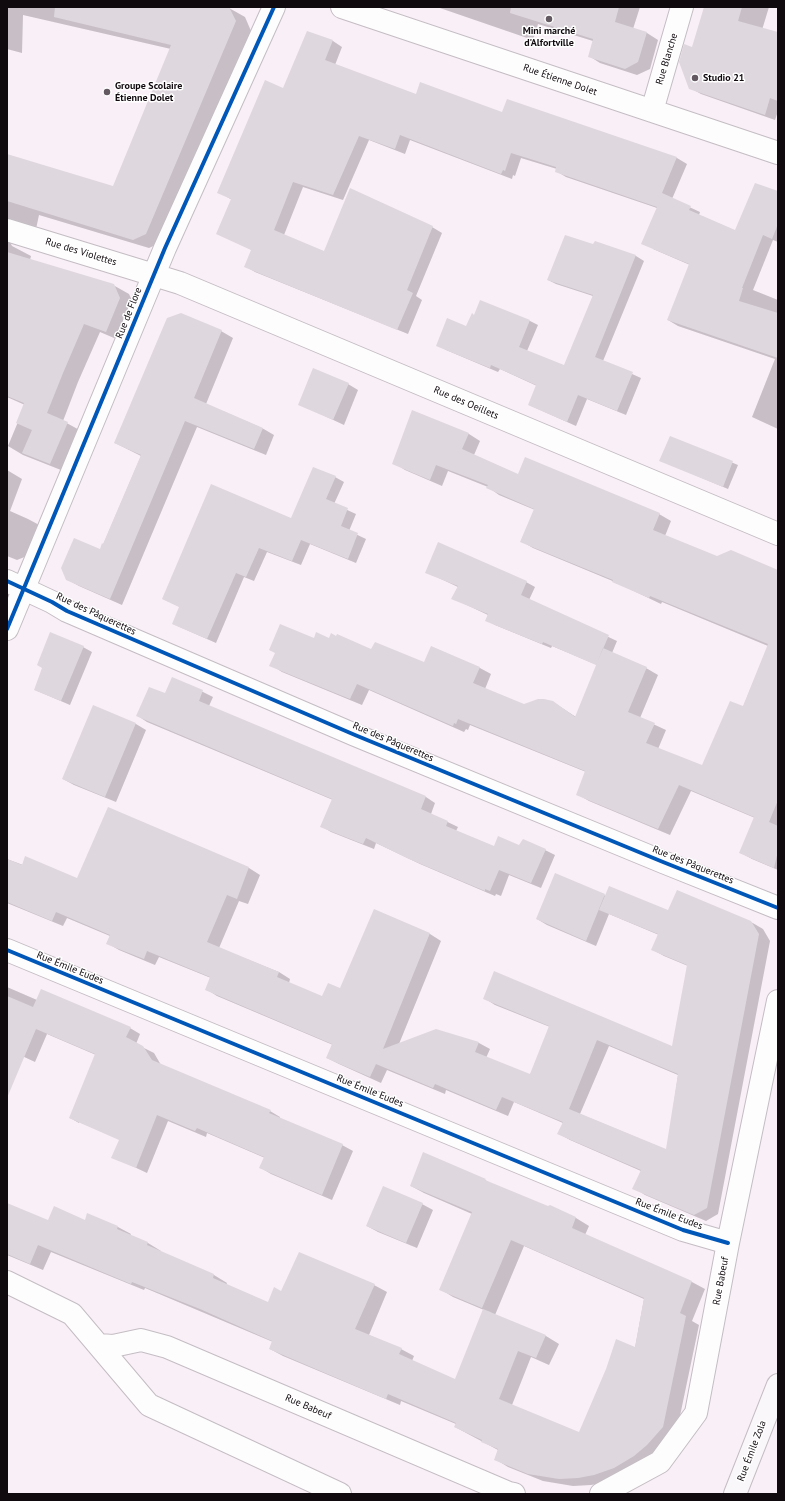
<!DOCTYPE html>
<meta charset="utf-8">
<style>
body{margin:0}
#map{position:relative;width:785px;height:1501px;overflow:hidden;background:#f9eff7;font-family:"PT Sans",sans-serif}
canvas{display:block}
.frame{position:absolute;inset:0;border:8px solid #100a0f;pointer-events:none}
</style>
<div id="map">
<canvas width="785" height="1501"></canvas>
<div class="frame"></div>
</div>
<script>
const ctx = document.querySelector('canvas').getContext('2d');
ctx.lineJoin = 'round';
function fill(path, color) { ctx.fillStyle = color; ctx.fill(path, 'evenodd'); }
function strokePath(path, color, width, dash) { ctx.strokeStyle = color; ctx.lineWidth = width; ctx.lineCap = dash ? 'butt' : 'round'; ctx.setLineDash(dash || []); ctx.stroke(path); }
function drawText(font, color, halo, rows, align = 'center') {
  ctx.font = font + ' "PT Sans",sans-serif'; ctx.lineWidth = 3; ctx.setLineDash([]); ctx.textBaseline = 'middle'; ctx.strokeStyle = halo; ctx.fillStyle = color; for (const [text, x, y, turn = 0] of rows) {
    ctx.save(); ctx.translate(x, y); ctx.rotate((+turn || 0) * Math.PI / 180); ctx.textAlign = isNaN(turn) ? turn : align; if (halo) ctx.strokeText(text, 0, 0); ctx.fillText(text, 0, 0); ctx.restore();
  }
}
fill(new Path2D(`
 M7,7H224L229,8L245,17L251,31L162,242L149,248L39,215L36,229L10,242L12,246L31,256L30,260L113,285L129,294L135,307L121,341L100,332L78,382L63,421L83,432L66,472L23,455L8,446L25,405L7,397V155L114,187L171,49L23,15L22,53L7,49Z
 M437,7H640L633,29L647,33L658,40L650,69L637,75L600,63L589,56L593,41L538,24L533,40Z
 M705,7H769L762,30L778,54V111L775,120L701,94L690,88L693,48Z
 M307,33L333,41L342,47L335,65L416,95L503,113L677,158L687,164L672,199L700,212L699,215L736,231L778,192V242L773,240L753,290L778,300V429L752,417L775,359L678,326L668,320L690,265L653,249L657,208L566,177L556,171L557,169L521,158L515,176L513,175L512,179L410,140L405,154L369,140L343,200L303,187L284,235L325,252L432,227L442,233L416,296L422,300L408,334L255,272L245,266L252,250L218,234L232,200L219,192L284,89Z
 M595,242L636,256L644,261L603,361L641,378L626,415L587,399L576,426L529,405L537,386L500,369L498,372L446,350L438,345L467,327L475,316L530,321L538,325L527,351L565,367L593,296L556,284L548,280L593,246Z
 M221,331L233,338L206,404L262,428L274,435L266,455L197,427L122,605L79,586L66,579L100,550L103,545L141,456L115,443Z
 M348,384L358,390L344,425L299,404Z
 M413,411L469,434L480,441L474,455L519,475L659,514L671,521L665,536L717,557L778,571V870L752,859L741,853L755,818L691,791L670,835L589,801L577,794L586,772L470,725L468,730L466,729L464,732L369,690L362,705L282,672L271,665L315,639H329L424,664L432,647L480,668L491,674L485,689L524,705L553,702L576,717L597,665L552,646L551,648L495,625L486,620L488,615L452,598L458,587L426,572L526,582L535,587L529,600L617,641L612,653L646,668L658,675L640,718L666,730L658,749L702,766L743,707L768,646L662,602L661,604L615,582L533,548L521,541L535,510L499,495L488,487L448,471L442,486L405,470L394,463Z
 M670,437L738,465L728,489L666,463Z
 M7,470L22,479L10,511L28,519L43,527L32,554L17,560L7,556Z
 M335,477L344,482L334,504L356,514L349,531L366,539L356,563L310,544L301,565L267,552L254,581L244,577L216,643L173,624L180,607L163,599L292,519Z
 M83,647L92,652L70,705L35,690L43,668Z
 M187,684L213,697L209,706L426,797L435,803L431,814L458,827L456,831L495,847L520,846L545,850L555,855L541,888L509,875L501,896L496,894L495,896L420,864L376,843L374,849L331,832L321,826L333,800L147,722L138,716L166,695Z
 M94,706L136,724L146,730L116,802L74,785L63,779Z
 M108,809L249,868L260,875L248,904L239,901L219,948L279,972L290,979L289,983L322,997L341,990L375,911L430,934L441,941L399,1044L479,1043L490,1049L486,1058L530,1075L550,1027L495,1005L484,998L673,1047L688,966L664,956L653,950L659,935L609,914L596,946L547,925L537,919L556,875L606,896L669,912L751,922L763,929L770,941L718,1214L706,1221L645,1195L634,1188L641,1171L570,1140L559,1134L563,1123L514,1102L508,1116L446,1090L445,1094L387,1070L381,1083L339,1064L327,1058L333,1045L217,996L206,989L211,978L159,957L155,965L119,950L107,943L110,936L67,918L63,926L7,903V859L23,865L78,879ZM609,1046L678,1075L667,1150L580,1114Z
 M7,987L37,1000L130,1028L140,1034L136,1044L154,1053L161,1065L270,1111L280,1117V1119L342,1145L353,1151L332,1200L271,1174L261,1168L265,1158L207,1133L206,1137L168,1121L147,1173L113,1157L124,1141L79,1122V1123L70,1118L96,1055L47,1034L35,1062L7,1049Z
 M485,1180L494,1185L549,1208L550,1206L576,1218L589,1226L585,1235L692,1282L705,1289L692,1321L699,1325L676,1435L651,1460L607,1482L591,1485L573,1486L543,1481L508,1467L495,1459L498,1450L455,1427L456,1424L401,1401L400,1405L283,1356L270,1349L273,1342L145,1288L144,1290L51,1252L43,1270L7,1255V1205L48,1222H85L118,1227L131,1234L130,1236L148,1243L161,1251L160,1252L214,1275L227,1283L226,1285L268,1303L282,1292L374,1285L387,1292L369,1335L401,1349L414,1356L412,1361L456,1380L484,1310L453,1297L440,1289L472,1214L424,1193L411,1186ZM524,1246L644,1299L635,1348L580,1434L512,1405L531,1357L549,1365L559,1344L546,1336L495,1315Z
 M422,1204L433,1210L417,1248L378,1232L367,1226Z`), '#0003');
fill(new Path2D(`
 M55,7H229L236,21L146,234L133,240L7,201V154L113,186L171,45L54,17Z
 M511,7H619L615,22L647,32L638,62L625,69L588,57L593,39L510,13Z
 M704,7H742L738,21L778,32V101L770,98L765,115L689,89L679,62L684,44L692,47Z
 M307,31L333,40L325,60L416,94L420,82L502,112L507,99L677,157L662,193L691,206L689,210L735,230L755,183L778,191V224L772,239L763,235L742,288H743L739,301L778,313V358L667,320L689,264L641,244L657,207L555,172L556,167L511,153L505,171L503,170L501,174L400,135L395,149L359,136L333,195L293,182L274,230L324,251L350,188L433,226L407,290L413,293L397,330L244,267L251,250L216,234L231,199L217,193L265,80L283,88Z
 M565,235L593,244L595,241L636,255L595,357L633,372L617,411L578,395L567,422L528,405L536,385L491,365L490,368L436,346L447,318L466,326L472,313L474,315L480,300L530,320L519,347L564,365L593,295L547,280Z
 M7,252L114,284L120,298L106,332L84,324L63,373L47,413L68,422L50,464L22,453L32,430L16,423L24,403L7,396Z
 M181,313L222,330L194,398L263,428L254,449L185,421L110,599L66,580L61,568L74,538L100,549L102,543L103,544L141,455L114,443L167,318Z
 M313,368L349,383L333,420L298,405Z
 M412,410L469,433L462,449L518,474L525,457L660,513L653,530L717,556L731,550L778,570V800L769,822L778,826V851L774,868L739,853L754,817L679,785L658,829L576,795L585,771L458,719L456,724L454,723L453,726L357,684L350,699L269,666L275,653L269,650L280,624L314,638L316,632L329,638L331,633L336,636L337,634L371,649L375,642L424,662L431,646L480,667L473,683L524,704L538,699H544L553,701L575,717L603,648L647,667L628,712L655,723L646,743L702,765L730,701L743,706L768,644L650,596L649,598L612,582L613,580L520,542L534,509L486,488L488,485L436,465L430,480L392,464Z
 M670,436L733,461L723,487L659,461Z
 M313,467L336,476L326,499L348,508L341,526L358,533L348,559L301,540L292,561L259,548L246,577L236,573L207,639L172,624L179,607L162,599L211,484L291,518Z
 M438,542L527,581L521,595L609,635L596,665L543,642L542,644L485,621L488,614L451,599L458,586L425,573Z
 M50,632L84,646L61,701L34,690L42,668L37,665Z
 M172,677L203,690L199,701L426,796L421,809L448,821L446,826L494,846L498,836L519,845L523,839L546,849L531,883L499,870L490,891L485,889V891L409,859L366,838L363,844L320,827L332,799L136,716L149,687L165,693Z
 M93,705L136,723L105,797L62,779Z
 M108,807L249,867L237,899L227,895L207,942L279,972L277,977L322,996L328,983L340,988L374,909L430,933L383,1049L436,1029L479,1042L475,1052L530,1074L549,1026L483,999L494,971L672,1046L687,965L651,950L658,934L599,910L609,886L668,910L677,890L751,921L759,934L707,1208L694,1215L632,1189L641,1170L557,1134L563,1122L502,1097L496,1110L435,1084L433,1088L376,1064L370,1077L326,1058L332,1044L205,990L210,977L147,951L144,959L106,944L110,935L56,912L52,921L7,902V859L22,865L25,856L77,878ZM597,1040L678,1074L666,1149L569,1109Z
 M555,873L605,894L586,941L536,919Z
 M41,989L131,1027L126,1037L143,1046L152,1060L271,1110L269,1113L343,1144L322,1195L259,1168L264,1157L197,1128L195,1131L157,1115L136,1168L111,1158L119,1140L69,1118L95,1054L36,1029L7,1098V996L33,1007Z
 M423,1152L486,1179L485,1180L548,1206L550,1205L576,1217L572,1228L692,1281L680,1313L686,1316L663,1427L647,1445L634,1456L614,1468L594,1475L578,1478L559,1479L528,1474L494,1460L498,1449L481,1442L482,1440L454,1427L456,1423L388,1394L386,1399L269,1349L272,1341L200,1309L132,1282L131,1284L38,1245L30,1264L7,1254V1203L48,1220L54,1206L85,1220L87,1213L118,1226L117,1229L148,1242L147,1245L214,1274L213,1278L268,1302L274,1287L281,1291L299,1252L375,1284L355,1329L402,1348L399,1354L455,1379L483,1309L546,1335L536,1358L518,1351L499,1399L579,1432L606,1369L616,1339L635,1347L644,1298L511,1240L482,1308L439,1290L472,1212L410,1186Z
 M383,1186L423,1203L406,1243L366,1226Z`), '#dfd7de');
const minor = new Path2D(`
 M342,7L778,153
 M652,111L682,7
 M7,230L180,283L778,534
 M7,581L52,602L67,611L355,735L663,862L778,908
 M7,629L165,248L274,7
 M7,950L683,1230L728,1243
 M7,1282L72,1314L149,1405L340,1494
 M99,1345L113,1346L141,1340L167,1347L509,1493L514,1494
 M601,1494L660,1462L696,1413L728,1243L778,1001`);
const secondary = new Path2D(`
 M735,1494L778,1385`);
strokePath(minor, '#c4bdc3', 24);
strokePath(secondary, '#c4bdc3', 24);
strokePath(minor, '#fefdfe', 22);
strokePath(secondary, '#faf7fa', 22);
strokePath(new Path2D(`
 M7,581L52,602L67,611L355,735L663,862L778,908
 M7,629L165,248L274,7
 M7,950L683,1230L728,1243`), '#0057b8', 4);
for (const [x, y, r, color] of [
 [549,19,4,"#625a60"],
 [695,78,4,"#625a60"],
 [107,92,4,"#625a60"]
]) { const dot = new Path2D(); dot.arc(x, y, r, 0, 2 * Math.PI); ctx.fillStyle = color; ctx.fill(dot); strokePath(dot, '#fff', 1.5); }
drawText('bold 10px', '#100a0f', '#fff', [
 ["Mini marché",549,31,"center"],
 ["d'Alfortville",549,43,"center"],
 ["Studio 21",703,78],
 ["Groupe Scolaire",115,86],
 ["Étienne Dolet",115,98]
], 'left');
drawText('10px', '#100a0f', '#fff', [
 ["Rue Blanche",667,59,-73],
 ["Rue Étienne Dolet",560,80,19],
 ["Rue des Violettes",81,252,17],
 ["Rue de Flore",129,313,-68],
 ["Rue des Oeillets",466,403,23],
 ["Rue des Pâquerettes",96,614,25],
 ["Rue des Pâquerettes",393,742,23],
 ["Rue des Pâquerettes",693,865,22],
 ["Rue Émile Eudes",70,968,22],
 ["Rue Émile Eudes",370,1091,22],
 ["Rue Émile Eudes",669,1214,21],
 ["Rue Babeuf",721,1281,-79],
 ["Rue Babeuf",308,1407,23],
 ["Rue Émile Zola",752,1451,-69]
]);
</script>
